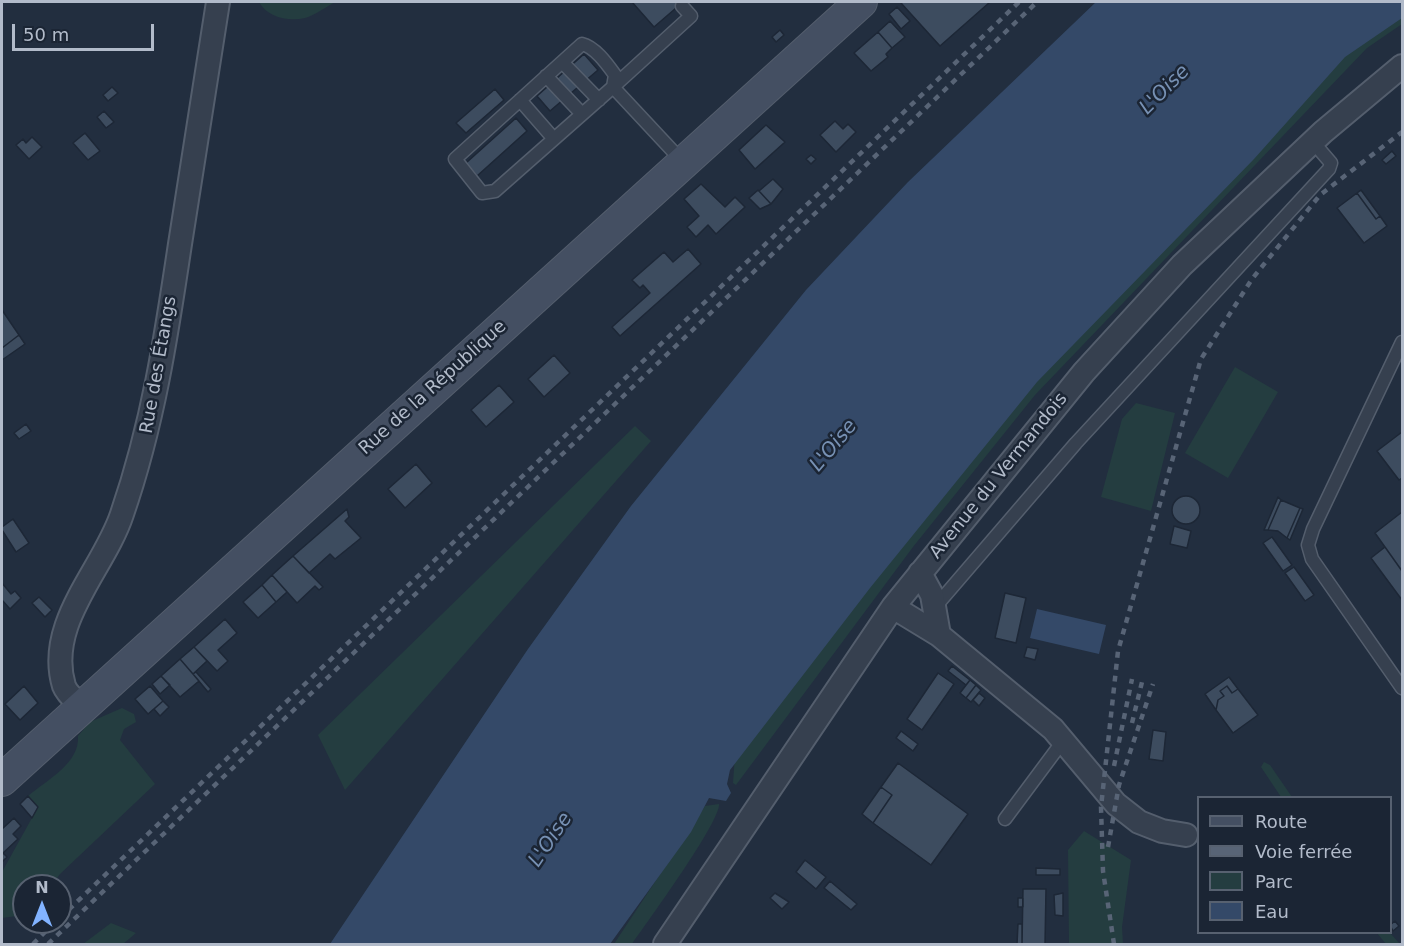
<!DOCTYPE html>
<meta charset="utf-8">
<style>
body{margin:0}
#map{position:relative;width:1404px;height:946px;overflow:hidden;background:#222e3f;font-family:"DejaVu Sans",sans-serif}
canvas{display:block}
.frame{position:absolute;inset:0;border:3px solid #b2bbca;pointer-events:none}
.legend{position:absolute;left:1197px;top:796px;width:195px;height:138px;box-sizing:border-box;background:#1b2534;border:2px solid #576170;margin:0;padding:8px 10px;list-style:none;font-size:18px;color:#b2bbca}
.legend li{display:flex;align-items:center;gap:12px;height:30px}
.legend b{width:30px;border:2px solid #576170}
.north{position:absolute;left:12px;top:874px;width:60px;height:60px;box-sizing:border-box;background:#1b2534;border:2px solid #576170;border-radius:50%;rotate:0deg;font-size:16px;font-weight:700;line-height:24px;text-align:center;color:#b2bbca}
.north::after{content:'';display:block;margin:auto;width:21px;height:27px;background:#82b3ff;clip-path:polygon(50% 0,100% 100%,50% 72%,0 100%)}
.scale{position:absolute;left:12px;top:24px;width:142px;height:27px;box-sizing:border-box;border:3px solid #b2bbca;border-top:0;padding-left:8px;font-size:18px;line-height:21px;white-space:nowrap;color:#b2bbca;-webkit-text-stroke:4px #1b2534;paint-order:stroke}
</style>
<div id="map">
<canvas width="1404" height="946"></canvas>
<div class="frame"></div>
<ul class="legend">
<li><b style="height:8px;background:#444f62"></b>Route</li>
<li><b style="height:8px;background:#586476"></b>Voie ferrée</li>
<li><b style="height:16px;background:#243d40"></b>Parc</li>
<li><b style="height:16px;background:#344968"></b>Eau</li>
</ul>
<div class="north">N</div>
<div class="scale">50 m</div>
</div>
<script>
const ctx = document.querySelector('canvas').getContext('2d');
ctx.lineJoin = 'round';
function fill(path, color) { ctx.fillStyle = color; ctx.fill(path, 'evenodd'); }
function strokePath(path, color, width, dash) { ctx.strokeStyle = color; ctx.lineWidth = width; ctx.lineCap = dash ? 'butt' : 'round'; ctx.setLineDash(dash || []); ctx.stroke(path); }
function drawText(font, color, halo, rows, align = 'center') {
  ctx.font = font + ' "DejaVu Sans",sans-serif'; ctx.lineWidth = 5; ctx.setLineDash([]); ctx.textBaseline = 'middle'; ctx.strokeStyle = halo; ctx.fillStyle = color; for (const [text, x, y, turn = 0] of rows) {
    ctx.save(); ctx.translate(x, y); ctx.rotate((+turn || 0) * Math.PI / 180); ctx.textAlign = isNaN(turn) ? turn : align; if (halo) ctx.strokeText(text, 0, 0); ctx.fillText(text, 0, 0); ctx.restore();
  }
}
fill(new Path2D(`
 M259,2H335C326,7 315,15 305,18C288,22 267,17 259,2Z
 M1402,6V24L1367,48L1035,395L913,547L736,785L733,783L735,754L1015,390L1359,40Z
 M1235,367L1278,392L1228,478L1185,453Z
 M1136,403L1175,413L1151,511L1101,497L1122,419Z
 M635,426L651,441L345,790L318,735Z
 M122,708L134,714L136,722L124,729L120,740L155,784L60,874L51,886H24V915L2,918V872L38,807L28,796C47,780 80,763 78,736L90,722Z
 M1264,762L1270,765L1292,797H1281L1261,767Z
 M719,804C721,821 646,924 632,944H614L705,806Z
 M1084,831L1131,860L1122,927L1123,944H1069L1068,850Z
 M111,923L136,933L123,944H83Z
 M1377,933H1390L1400,944H1386Z`), '#243d40');
fill(new Path2D(`
 M1096,2H1402V18L1345,57L1254,159L1037,382L870,588L730,770L727,784L731,793L726,801L709,798L691,832L610,944H330L528,649L631,506L806,290L908,182Z
 M1037,609L1106,625L1099,654L1030,638Z`), '#344968');
const building = new Path2D(`
 M632,2H683L654,27Z
 M903,2H990L940,46L901,3Z
 M897,7L910,21L901,29L889,14Z
 M890,21L905,37L892,48L878,32Z
 M780,30L784,35L776,42L772,37Z
 M878,32L892,48L886,54L888,57L871,71L854,53Z
 M584,54L598,70L550,111L537,96Z
 M112,87L118,93L108,101L103,95Z
 M495,89L504,100L466,133L456,123Z
 M104,111L114,122L106,128L97,117Z
 M516,118L527,131L477,176L466,163Z
 M835,121L843,129L848,124L856,132L836,152L820,135Z
 M766,125L785,142L755,169L739,150Z
 M85,133L100,151L88,160L73,143Z
 M32,137L42,147L29,159L16,145L23,139L26,143Z
 M1392,151L1396,156L1386,164L1382,160Z
 M811,155L816,159L811,164L806,159Z
 M773,179L783,189L771,204L759,191Z
 M701,184L725,207L735,197L745,207L716,234L708,225L696,237L687,227L699,216L684,199Z
 M758,190L771,204L760,209L749,198Z
 M1361,190L1380,216L1376,219L1357,193Z
 M1357,193L1376,219L1380,216L1387,226L1364,243L1337,208Z
 M688,249L701,264L620,336L612,327L650,293L643,285L640,288L632,280L664,252L673,262Z
 M2,310L19,335L2,348Z
 M19,335L25,344L2,360V348Z
 M554,355L570,373L544,397L528,379Z
 M499,385L514,402L486,427L471,410Z
 M26,424L31,431L19,439L14,433Z
 M1402,432V478L1399,480L1377,451Z
 M416,464L432,483L405,508L388,489Z
 M1172 510a14 14 0 1 1 28 0a14 14 0 1 1-28 0Z
 M1278,497L1281,500L1268,530H1264Z
 M1281,500L1300,508L1287,538L1278,531L1268,530Z
 M1300,508L1303,509L1290,540L1287,538Z
 M347,509L349,517L345,521L361,538L335,559L330,554L309,573L293,556Z
 M1402,512V571L1375,533Z
 M13,519L29,543L16,552L2,530V527Z
 M1174,526L1191,531L1187,548L1170,544Z
 M1272,537L1292,565L1283,571L1263,543Z
 M1385,547L1402,571V600L1371,558Z
 M293,556L323,587L319,590L315,586L297,603L272,575Z
 M1294,567L1314,595L1305,601L1285,573Z
 M272,575L287,592L276,602L262,585Z
 M2,583L11,594L15,591L21,598L10,609L2,600Z
 M262,585L276,602L258,618L243,602Z
 M1005,593L1026,598L1016,643L995,638Z
 M39,597L52,610L45,617L32,603Z
 M225,619L237,633L218,650L228,661L217,671L194,647Z
 M194,647L207,661L193,674L180,659Z
 M1027,647L1038,649L1035,660L1024,657Z
 M180,659L199,681L180,697L161,676Z
 M952,666L970,680L966,685L948,671Z
 M196,672L211,689L208,692L193,674Z
 M938,673L954,684L922,730L907,719Z
 M161,676L170,685L160,694L152,684Z
 M1229,677L1238,689L1232,693L1227,686L1220,691L1224,696L1218,700L1216,710L1205,694Z
 M970,680L976,685L966,698L960,693Z
 M976,685L981,690L971,702L966,698Z
 M24,686L38,703L20,720L5,704Z
 M150,686L163,701L148,714L135,699Z
 M1227,686L1232,693L1238,689L1258,715L1233,733L1216,710L1218,700L1224,696L1220,691Z
 M979,693L985,698L979,706L973,700Z
 M163,701L169,707L160,716L154,709Z
 M1153,730L1166,732L1163,761L1149,759Z
 M901,731L918,744L913,751L896,738Z
 M898,763L968,814L931,865L873,823L892,795L881,787Z
 M881,787L892,795L873,823L862,814Z
 M28,796L38,807L32,818L20,804Z
 M14,818L21,826L13,834L18,839L3,853L7,857L2,862V829Z
 M805,860L826,877L816,889L796,872Z
 M1036,868L1060,869V875H1036Z
 M830,881L857,904L851,910L824,888Z
 M1023,889H1046L1045,944H1022Z
 M775,893L789,902L782,909L770,898Z
 M1063,893V916L1055,915L1054,895Z
 M1018,898H1023V907H1018Z
 M1395,921L1399,926L1393,931L1390,925Z
 M1018,924H1022V944H1017Z`);
fill(building, '#3d4c5f');
strokePath(building, '#1d2736', 1.5);
const lane = new Path2D(`
 M562,62L599,100
 M546,76L582,114
 M613,87L615,75C607,64 595,47 582,44L455,159L482,193L495,191L613,87L683,162
 M613,87L691,16L682,6
 M520,100L554,139
 M1402,342L1313,529L1308,545L1312,559L1402,688
 M935,607L1076,443L1329,169L1331,163L1313,142
 M1005,819L1063,741`);
const street = new Path2D(`
 M920,573L932,595L939,635
 M893,607L939,635L1053,729L1116,804L1139,822L1162,831L1186,835
 M82,707C76,701 67,694 64,686C45,623 104,569 122,514C153,424 166,338 180,244C193,163 205,82 218,2
 M665,944L893,607L1084,372L1182,265L1323,132L1402,66`);
const secondary = new Path2D(`
 M2,780L861,2`);
strokePath(lane, '#545e6d', 15);
strokePath(street, '#545e6d', 26);
strokePath(secondary, '#545e6d', 34);
strokePath(lane, '#36404f', 12);
strokePath(street, '#36404f', 22);
strokePath(secondary, '#444f62', 32);
strokePath(new Path2D(`
 M1132,723L1142,682
 M1114,766L1132,679
 M1108,847L1119,785L1153,684
 M60,918L1019,2
 M33,944L55,922
 M48,944L1037,2
 M1114,944L1103,871L1101,807L1118,651L1201,359L1252,279L1320,195L1402,132`), '#586476', 4.5, [6, 6]);
drawText('18px', '#b2bbca', '#1b2534', [
 ["Rue des Étangs",159,365,-80],
 ["Rue de la République",433,388,-42],
 ["Avenue du Vermandois",999,476,-51]
]);
drawText('italic 20px', '#7791b4', '#1b2534', [
 ["L'Oise",1165,90,-45],
 ["L'Oise",834,446,-50],
 ["L'Oise",551,840,-56]
]);
</script>
